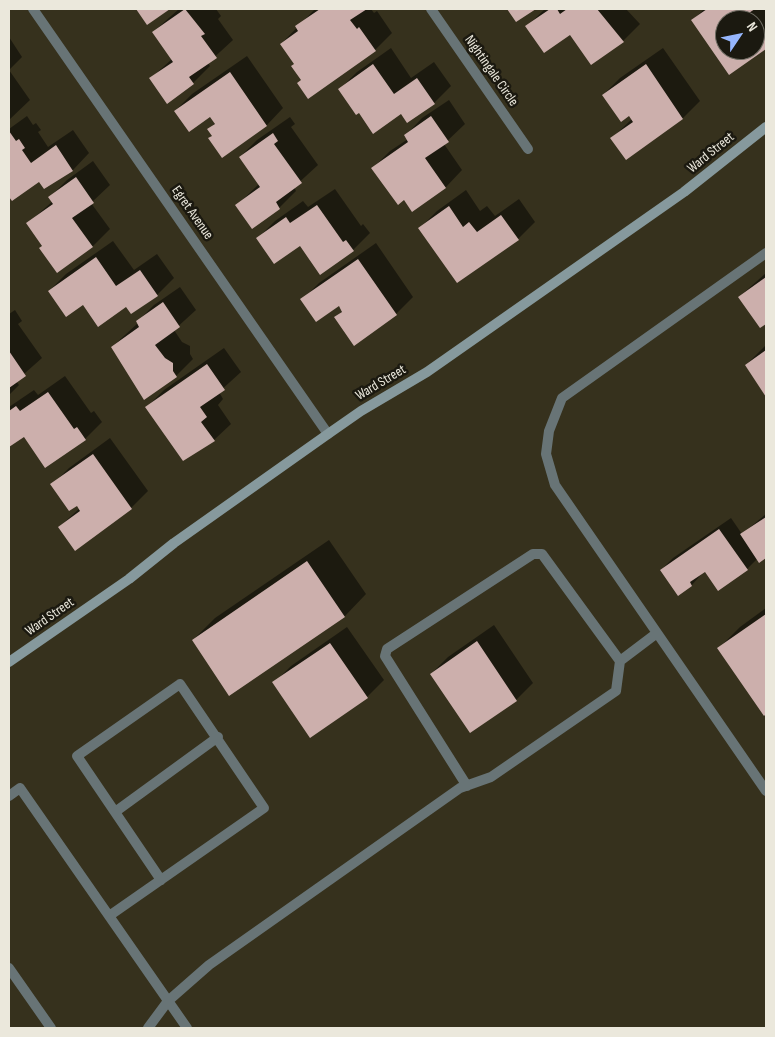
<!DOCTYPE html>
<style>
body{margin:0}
#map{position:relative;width:775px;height:1037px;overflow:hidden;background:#36311d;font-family:"Sofia Sans Condensed",sans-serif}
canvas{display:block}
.frame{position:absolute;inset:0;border:10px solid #ebe8dc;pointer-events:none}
.north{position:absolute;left:715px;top:10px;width:50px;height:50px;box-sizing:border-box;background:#1b1910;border:1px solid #6e6c62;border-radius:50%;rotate:56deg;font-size:14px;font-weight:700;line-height:20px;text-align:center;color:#ebe8dc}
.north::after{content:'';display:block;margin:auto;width:18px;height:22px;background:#96b6fd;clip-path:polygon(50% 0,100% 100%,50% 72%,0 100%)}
</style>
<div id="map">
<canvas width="775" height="1037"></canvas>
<div class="frame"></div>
<div class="north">N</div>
</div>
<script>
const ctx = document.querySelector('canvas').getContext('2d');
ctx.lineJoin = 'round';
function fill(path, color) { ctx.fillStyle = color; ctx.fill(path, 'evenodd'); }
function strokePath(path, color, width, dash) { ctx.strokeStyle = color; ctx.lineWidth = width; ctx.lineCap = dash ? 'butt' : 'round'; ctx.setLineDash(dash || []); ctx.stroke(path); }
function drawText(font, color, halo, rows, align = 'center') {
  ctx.font = font + ' "Sofia Sans Condensed",sans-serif'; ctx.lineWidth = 5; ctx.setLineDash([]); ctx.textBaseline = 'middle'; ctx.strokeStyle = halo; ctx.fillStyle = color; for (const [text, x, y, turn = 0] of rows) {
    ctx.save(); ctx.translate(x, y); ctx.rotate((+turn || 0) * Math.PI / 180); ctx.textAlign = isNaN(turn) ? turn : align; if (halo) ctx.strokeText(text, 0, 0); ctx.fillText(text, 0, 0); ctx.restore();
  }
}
fill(new Path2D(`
 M179,9H216L221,16L218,19L233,40L208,63L210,66L193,83L151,78L172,59L153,32Z
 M315,9H371L374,13L377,11L392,33L375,50L308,97L295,64L281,44Z
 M545,9H626L640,24L623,41L527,26Z
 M704,9H766V48L729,73L693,20ZM725,20H755V50H725Z
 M9,37L22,57L9,70L30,100L9,120Z
 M391,48L411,78L434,62L451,86L434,103L402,113L359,112L340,89L357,72Z
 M663,48L700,101L683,118L626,159L612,138L633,118L603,95L620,78Z
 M247,56L283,108L267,125L222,156L209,129L215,123L210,115L175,111L192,94Z
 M449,100L465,124L444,144L462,170L446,187L412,210L404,199L373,168L390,151L408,139L406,135L422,118Z
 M27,116L33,125L36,123L41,130L38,132L48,147L73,130L89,153L73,170L44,187L40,180L12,199L9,195V129Z
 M290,117L295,124L291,127L318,165L294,187L296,191L279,208L237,205L259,184L240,157L257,140Z
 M93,161L110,185L91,203L110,229L93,246L57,271L28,223L53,201L50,197L67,180Z
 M335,189L361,226L363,224L370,233L353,250L258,238L275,221L303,201L308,207Z
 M466,190L480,211L487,206L495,216L519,199L535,222L518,239L420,228L437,211Z
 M113,241L134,270L157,254L174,278L157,295L131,313L126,306L83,303L49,291L66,274Z
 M376,243L413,297L396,314L336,318L343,310L339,305L302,300L319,283Z
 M766,273V322L760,327L739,297Z
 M180,287L196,310L174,330L182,342L190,346V354L193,359L176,376L145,398L112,347L138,323L137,322L154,305Z
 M15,310L22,321L18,324L42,358L16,381L19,385L9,395V314Z
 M766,345V394L746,365Z
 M224,348L241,372L219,392L223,399L218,405L231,424L214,440L147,407L164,390Z
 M65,376L91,413L94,411L102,422L85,439L24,435L9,446V407L34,390L38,395Z
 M110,438L148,491L131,508L59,527L80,508L52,485L69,468Z
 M766,514V557L760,561L758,558L747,569L705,570L692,585L678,594L661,570L673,558L731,518L742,534Z
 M329,540L366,594L345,616L230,694L193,640L215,618Z
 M766,608V713L764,714L718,649L740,627Z
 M494,625L533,683L516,700L470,731L431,674L448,657Z
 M347,627L384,680L367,697L274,683L291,666Z`), '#0007');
fill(new Path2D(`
 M136,9H170L147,25Z
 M185,9L205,34L201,36L217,58L189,77L194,84L167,104L149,78L173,62L152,32Z
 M320,9H367L350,20L357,29L359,27L376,51L308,99L297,83L301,80L291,66L294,64L280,44L298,31L295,26Z
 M507,9H536L516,22Z
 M550,9H557L560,14L567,9H597L624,42L591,65L570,35L544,53L525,26Z
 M707,9H755L741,18L743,20H725V50H755V21L766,37V49L729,75L691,20Z
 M373,64L394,94L417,78L435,104L407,123L401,114L373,134L359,113L356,115L338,89Z
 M646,64L683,119L626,160L610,138L633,122L629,116L621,122L602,95Z
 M230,72L267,126L222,158L208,138L212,136L207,129L215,124L210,117L189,132L174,111Z
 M431,116L449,142L425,158L446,188L412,212L404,200L398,205L371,168L408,142L404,135Z
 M9,131L16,141L19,139L25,148L22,150L31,163L56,145L73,171L44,189L39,182L12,201L9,197Z
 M273,133L278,141L274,144L302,183L276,202L280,209L252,229L235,205L260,187L239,157Z
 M76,177L94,203L72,218L93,247L57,273L39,248L42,246L26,223L53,204L48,197Z
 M317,205L343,242L346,240L354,251L320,275L300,246L274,264L256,238L286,217L290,223Z
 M449,206L463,227L469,222L477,232L501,215L519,240L457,283L418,228Z
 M96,257L116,286L140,270L158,296L131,314L126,307L98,327L83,305L66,317L48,291Z
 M358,259L397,315L354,346L334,317L342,312L339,306L316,322L300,299Z
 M766,277V324L760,328L738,297Z
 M163,302L180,327L155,345L165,358L173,363V371L177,377L144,400L111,347L139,327L136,321Z
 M766,350V397L745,365Z
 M9,351L26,376L9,388Z
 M207,364L225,390L200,407L207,417L201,422L215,441L183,461L145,407Z
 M48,392L74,429L77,427L86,440L45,468L24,437L9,447V411L16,406L20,411Z
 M93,454L132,509L75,551L58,527L80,511L77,506L69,511L50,484Z
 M766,517V558L759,563L740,534Z
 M719,529L748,570L718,591L705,572L690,582L692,586L678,596L660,570Z
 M307,561L345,617L229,696L192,640Z
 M766,614V714L764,716L717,648Z
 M477,641L517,701L470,733L430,674Z
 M330,643L368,698L310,738L272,682Z`), '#ccafac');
strokePath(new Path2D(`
 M766,253L562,398L549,431L546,454L555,485L766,791
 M467,786L385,656L387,649L533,554H542L620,661
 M9,796L20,788L187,1028
 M115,812L218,737
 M109,916L264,808L180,684L77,756L161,880
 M9,968L51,1028
 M148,1028L168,1001L209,965L460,788L491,777L616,691L620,661L657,633`), '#687476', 10);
strokePath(new Path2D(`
 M33,9L328,434
 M431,9L528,149`), '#687476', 10);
strokePath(new Path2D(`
 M9,662L129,579L174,543L328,434L361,411L427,372L684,192L766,127`), '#86999d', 10);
drawText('14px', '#ebe8dc', '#1b1910', [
 ["Nightingale Circle",491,71,55],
 ["Ward Street",711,153,-39],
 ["Egret Avenue",192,213,55],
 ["Ward Street",381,383,-31],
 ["Ward Street",50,617,-35]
]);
</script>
